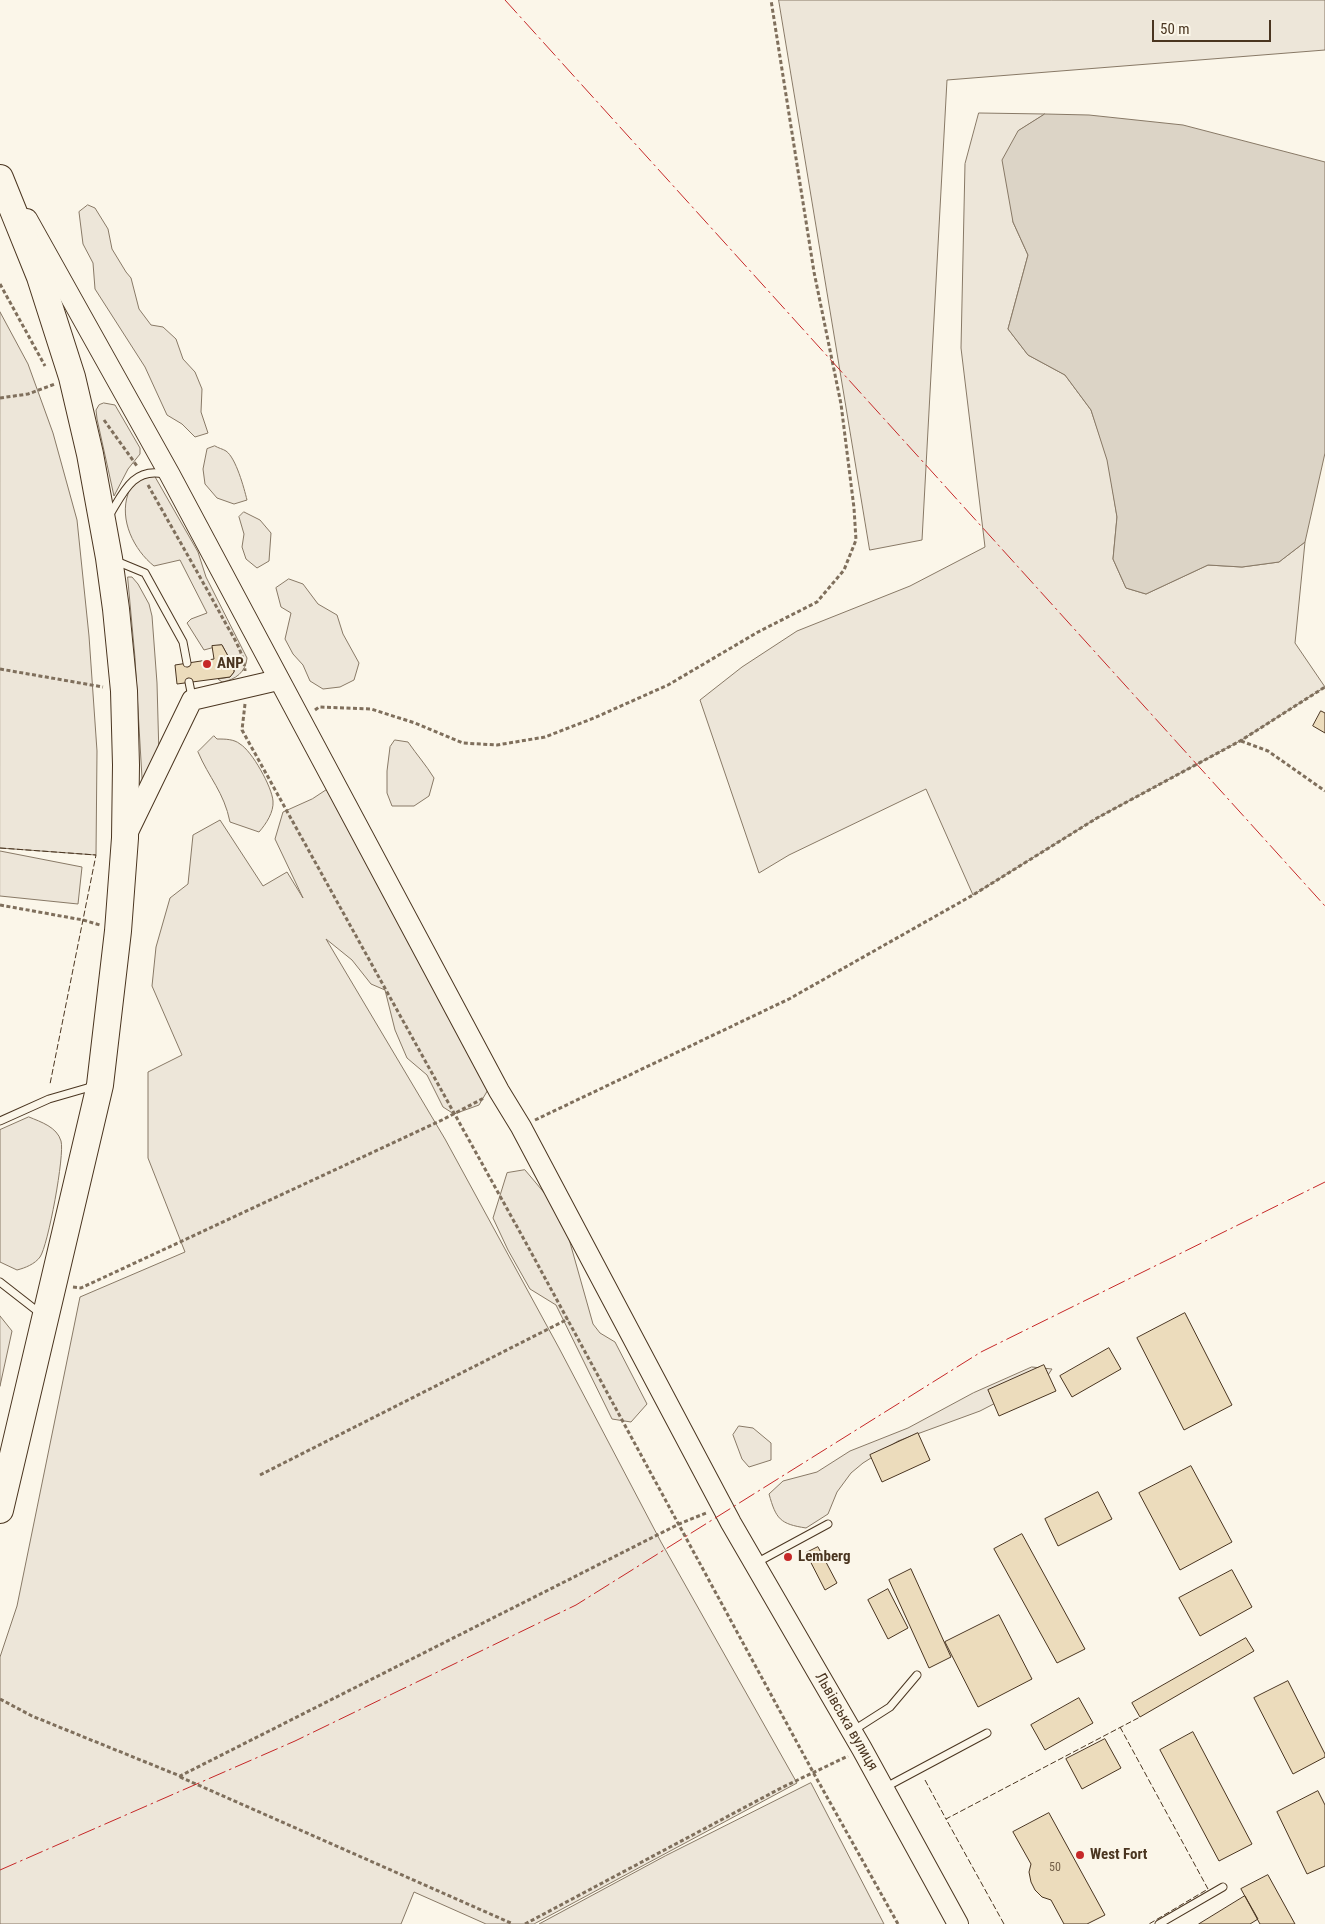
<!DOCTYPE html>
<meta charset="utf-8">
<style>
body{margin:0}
#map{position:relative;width:1325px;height:1924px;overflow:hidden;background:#fbf6e9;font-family:"Roboto Condensed",sans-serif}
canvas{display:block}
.scale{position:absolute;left:1152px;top:20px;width:119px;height:22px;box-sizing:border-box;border:2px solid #4a3520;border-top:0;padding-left:6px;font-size:15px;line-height:18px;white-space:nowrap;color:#4a3520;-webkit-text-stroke:4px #fbf6e9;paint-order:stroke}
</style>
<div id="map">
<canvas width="1325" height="1924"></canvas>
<div class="scale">50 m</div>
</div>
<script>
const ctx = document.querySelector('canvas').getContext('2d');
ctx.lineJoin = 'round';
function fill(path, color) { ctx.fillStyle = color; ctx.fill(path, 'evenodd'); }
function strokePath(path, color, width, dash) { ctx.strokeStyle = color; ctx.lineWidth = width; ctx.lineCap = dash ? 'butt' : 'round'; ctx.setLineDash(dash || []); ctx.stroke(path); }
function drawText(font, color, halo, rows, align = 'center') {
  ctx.font = font + ' "Roboto Condensed",sans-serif'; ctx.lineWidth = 4; ctx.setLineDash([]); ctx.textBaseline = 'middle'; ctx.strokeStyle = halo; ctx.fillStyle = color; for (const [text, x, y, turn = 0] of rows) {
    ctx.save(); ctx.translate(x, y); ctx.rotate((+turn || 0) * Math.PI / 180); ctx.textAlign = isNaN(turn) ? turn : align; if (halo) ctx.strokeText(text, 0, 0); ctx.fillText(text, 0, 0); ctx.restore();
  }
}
const green = new Path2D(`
 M779,0H1325V50L947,80L922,540L870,550Z
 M979,113L1045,114L1018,131L1013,222L1028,255L1008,329L1028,355L1065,375L1091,410L1108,460L1117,517L1113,559L1126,588L1146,594L1208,565L1242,567L1279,562L1305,542L1295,643L1325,687L1240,741L1097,818L973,895L926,789L789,855L759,873L700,700L742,667L797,631L910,586L985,547L961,348L965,164Z
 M88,205L95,208L108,229L112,249L126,272L131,278L139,309L151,325L163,327L176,339L183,359L195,372L202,389L201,412L208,433L195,437L182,424L167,415L145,367L95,289L93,263L83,244L79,212Z
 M0,312L28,364L53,433L77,520L89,636L97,751L96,855L0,848Z
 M104,403L115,405L140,448V454L128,469L114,496L97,419L96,410L99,405Z
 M215,446C218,448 223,449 226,451C236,458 244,488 247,500L234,504L217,498L205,484L203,469L207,449Z
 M154,475L198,552L206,577L247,658C246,672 235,680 222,682L218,679L230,677L234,672V667L222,645L204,650L187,623L191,619L207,613L180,560L154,566C134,550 119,520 128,494C129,490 130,486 133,483C139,478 146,476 154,475Z
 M244,512L260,520L271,533L269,561L257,568L246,559L242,547L244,534L239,517Z
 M128,577H132L138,584L149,604L152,616L157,683L159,756L143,783L142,778L135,658Z
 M289,579L303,584L318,604L337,615L343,634L359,663L354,680L340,687L323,689L310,681L303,665L293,654L285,639L291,613L281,607L276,588Z
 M214,736L217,739C225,739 234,739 240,744C252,751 272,787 273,801C274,812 266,824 259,832L230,822C224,792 209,778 198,752Z
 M395,740L408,742C417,755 426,765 434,778L429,796L414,806H392L387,793V771L390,747Z
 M328,789L489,1088L479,1105L454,1114L443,1107L427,1075L407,1058L395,1030L385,990L371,984L352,960L326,939L445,1139L559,1348L661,1542L797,1783L534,1924H486L414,1892L401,1924H0V1657L17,1606L80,1297L185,1252L148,1158V1072L182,1055L152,986L156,947L170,898L188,884L193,835L220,820L263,886L287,872L303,898L275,839L283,812L312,799Z
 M0,851L82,867L78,904L0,896Z
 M29,1117C41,1122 57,1127 61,1141C65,1154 48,1246 40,1257C35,1264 25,1268 17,1270L0,1262V1130Z
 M525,1170L552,1202L569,1239L593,1324L600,1333L615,1342L647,1404L631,1422L612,1419L556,1305L530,1289L508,1250L493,1218L507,1173Z
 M0,1316L12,1331L0,1386Z
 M1032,1367L1052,1369L1042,1384L1013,1394L980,1411L898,1441L863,1463L851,1473L837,1492L828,1514L806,1528C780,1524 776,1519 769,1494L783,1481L817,1472L850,1451L908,1428L973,1393Z
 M739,1426L753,1428L771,1443V1460L749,1467L742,1459L733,1435Z
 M811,1783L884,1924H539L665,1856Z`);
fill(green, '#ede6d9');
strokePath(green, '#887966', 1);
const water = new Path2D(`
 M1045,114L1089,115L1183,125L1325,162V453L1305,542L1279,562L1242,567L1208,565L1146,594L1126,588L1113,559L1117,517L1107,460L1091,410L1065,375L1028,355L1008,329L1028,255L1013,222L1002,160L1018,131Z`);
fill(water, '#dcd4c6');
strokePath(water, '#887966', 1);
const building = new Path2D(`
 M222,645L234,667V672L230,677L177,684L175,665L214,659L212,646Z
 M1321,711L1325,713V733L1313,726Z
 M1185,1313L1232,1405L1184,1430L1137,1338Z
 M1109,1348L1121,1369L1072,1397L1060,1376Z
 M1044,1365L1056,1391L999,1416L988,1390Z
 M918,1433L930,1460L882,1482L870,1455Z
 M1191,1466L1232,1542L1180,1570L1139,1493Z
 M1098,1492L1112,1519L1058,1546L1045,1519Z
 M1022,1534L1085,1649L1057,1663L994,1549Z
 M818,1547L837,1583L825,1590L806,1553Z
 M911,1569L951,1657L929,1668L889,1580Z
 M1232,1570L1252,1607L1200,1636L1179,1598Z
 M888,1589L908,1628L888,1639L868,1600Z
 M999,1615L1032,1679L978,1707L945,1642Z
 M1246,1638L1254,1651L1140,1717L1132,1703Z
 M1288,1681L1325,1754V1757L1293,1774L1254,1698Z
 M1079,1698L1093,1723L1045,1750L1031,1725Z
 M1193,1732L1252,1844L1219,1861L1160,1750Z
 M1105,1739L1121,1768L1082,1789L1066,1759Z
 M1318,1791L1325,1805V1866L1307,1874L1277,1812Z
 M1049,1813L1105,1915L1087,1924H1064L1051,1900L1042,1897L1035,1890L1031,1882L1029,1872L1031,1864L1013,1832Z
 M1268,1875L1295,1924H1260L1241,1889Z
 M1245,1896L1258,1919L1250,1924H1199Z`);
fill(building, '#ecdcbc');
strokePath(building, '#4a3520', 1);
const lane = new Path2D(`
 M109,516C123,493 133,467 164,474
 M116,561L145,573L183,642L187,663
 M189,682L192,697
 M0,1121L49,1099L94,1086
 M0,1282L41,1314
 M756,1563L828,1524
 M854,1730L890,1707L917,1675
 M886,1787L987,1733
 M1159,1924L1223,1887`);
const secondary = new Path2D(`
 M27,219L170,475L499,1091L521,1127L731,1523L862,1749L958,1924
 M127,834L192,700L278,680`);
const highway = new Path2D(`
 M0,178L40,277L72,377L90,454L109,558L116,609L124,691L126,765L125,838L118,931L100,1085L0,1510`);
strokePath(lane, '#4a3520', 9);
strokePath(secondary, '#4a3520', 22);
strokePath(highway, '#4a3520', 28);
strokePath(new Path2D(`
 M0,284L45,366
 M0,398L28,394L55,384
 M104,420L137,466
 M148,485C172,528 197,571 221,615C230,632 244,651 245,671
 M0,669L103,687
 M245,704L242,730L526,1243L813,1772L898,1924
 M315,710L319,707L371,709L415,723L463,743L497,745L545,737L594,718L668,685L758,632L817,602L844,570L856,540L854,508L841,404L814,272L771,0
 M1241,741L1268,751L1325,791
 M0,905L83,920L100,925
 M535,1120L789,999L973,895L1097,818L1240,741L1325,687
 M73,1287L81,1288L442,1120L484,1098
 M260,1475L568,1319
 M0,1699L32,1716L180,1776L679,1524L706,1513
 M180,1777L513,1924
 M525,1924L783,1787L848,1756`), '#7f6f5c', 3, [4, 2.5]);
strokePath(lane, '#fbf6e9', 7);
strokePath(secondary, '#fbf6e9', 20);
strokePath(highway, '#fbf6e9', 26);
strokePath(new Path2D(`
 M0,848L96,855L50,1084
 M1120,1727L1208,1889L1149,1924
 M925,1780L946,1819
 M1004,1924L946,1819L1140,1717`), '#4a3520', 1, [6, 2.5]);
strokePath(new Path2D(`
 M505,0L1325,906
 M0,1870L295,1741L576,1605L981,1352L1325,1182`), '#c62828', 1, [18, 4, 2.5, 4]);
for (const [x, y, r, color] of [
 [207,664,5,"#c62828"],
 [788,1557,5,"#c62828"],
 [1080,1855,5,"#c62828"]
]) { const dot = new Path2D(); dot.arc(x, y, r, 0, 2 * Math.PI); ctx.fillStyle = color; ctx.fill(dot); strokePath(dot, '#fbf6e9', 2); }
drawText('12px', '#725f47', null, [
 ["50",1055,1868]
]);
drawText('bold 15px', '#4a3520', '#fbf6e9', [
 ["ANP",217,664],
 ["Lemberg",798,1557],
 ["West Fort",1090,1855]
], 'left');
drawText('15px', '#4a3520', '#fbf6e9', [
 ["Львівська вулиця",846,1722,60]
]);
</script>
